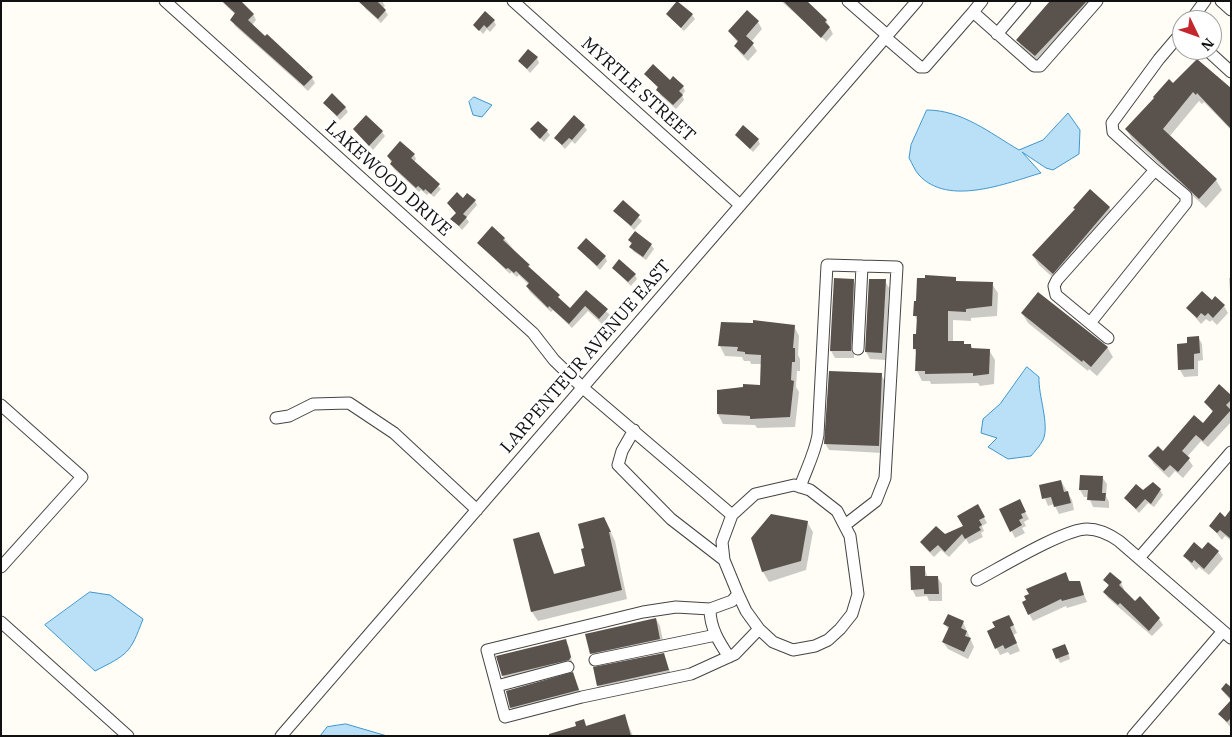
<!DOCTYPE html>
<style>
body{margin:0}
#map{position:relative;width:1232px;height:737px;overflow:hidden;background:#fffdf5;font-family:"IBM Plex Serif",serif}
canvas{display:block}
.frame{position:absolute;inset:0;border:2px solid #111;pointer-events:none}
.north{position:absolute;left:1172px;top:10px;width:50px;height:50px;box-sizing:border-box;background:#fff;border:1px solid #a0a0a0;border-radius:50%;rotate:132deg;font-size:14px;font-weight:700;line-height:20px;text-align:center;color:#111}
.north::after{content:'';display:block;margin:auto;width:18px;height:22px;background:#c4262e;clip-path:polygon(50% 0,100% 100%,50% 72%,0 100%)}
</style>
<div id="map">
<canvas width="1232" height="737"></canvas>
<div class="frame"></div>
<div class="north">N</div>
</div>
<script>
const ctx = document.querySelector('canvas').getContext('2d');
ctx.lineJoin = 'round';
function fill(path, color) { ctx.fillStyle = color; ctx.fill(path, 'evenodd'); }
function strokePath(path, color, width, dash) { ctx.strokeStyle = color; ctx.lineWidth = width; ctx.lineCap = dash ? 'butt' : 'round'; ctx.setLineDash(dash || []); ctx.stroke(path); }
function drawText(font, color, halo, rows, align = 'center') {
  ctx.font = font + ' "IBM Plex Serif",serif'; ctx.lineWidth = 5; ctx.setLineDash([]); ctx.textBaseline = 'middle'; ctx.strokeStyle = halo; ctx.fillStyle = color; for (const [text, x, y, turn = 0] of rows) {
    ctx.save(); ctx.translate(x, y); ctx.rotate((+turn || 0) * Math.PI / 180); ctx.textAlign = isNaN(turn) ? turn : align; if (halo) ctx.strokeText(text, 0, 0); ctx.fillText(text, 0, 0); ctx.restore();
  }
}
const water = new Path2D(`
 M474,97L492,105L482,117L473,115L469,102Z
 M927,110C962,110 990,133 1019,150L1043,140L1068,113L1080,130L1079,154L1053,170L1046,168L1022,152L1041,173C1007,183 948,207 919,175C915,171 912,163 909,158L911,145Z
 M1027,367L1039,377C1038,395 1050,425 1043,440C1040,446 1035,451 1031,456L1008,459L988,447L997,438L981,433L983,419L1000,404Z
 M90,592L110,595L143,619C130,654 128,654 95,671L45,625Z
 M346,724L387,736H320L327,727Z`);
fill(water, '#b9e0f7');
strokePath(water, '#3f96cf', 1);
fill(new Path2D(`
 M221,1H239L253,14L256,20L252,25L312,78L315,83L308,91L235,26L232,20L236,15Z
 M366,1H382L385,6L383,8L388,15L381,23L366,9L363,5Z
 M781,1H805L826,20L833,34L825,43L826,41Z
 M1052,1H1101L1041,65L1023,50L1018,40Z
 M667,14L692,15L695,19L684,31Z
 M494,21L496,25L490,32L487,29L483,34L475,25Z
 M758,22L762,29L751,42L757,51L748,61L740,53L735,46L738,43L729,31Z
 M537,58L539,63L530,73L520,61Z
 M645,74L683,87L685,91L682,95L684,100L676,109L660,95L659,89Z
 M1173,85L1231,90V130L1204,102L1202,104L1199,101L1169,137L1216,180L1222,190L1206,208L1132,139L1126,129Z
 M324,103L345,107L348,112L340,120Z
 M584,126L587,130L575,144L572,141L565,149L555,138Z
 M355,130L382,132L385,136L373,150Z
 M532,130L547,131L550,135L544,142Z
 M736,135L758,140L760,144L753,152Z
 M414,155L416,159L414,162L441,189L434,197L429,193L427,195L421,190L419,192L394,169L388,156Z
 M463,199L475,201L477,205L466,218L469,222L462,230L452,219L457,214L451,207Z
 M623,202L642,221L634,230L615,211Z
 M1109,207L1115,217L1059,283L1039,265L1033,256Z
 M504,238L532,272L570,310L586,292L610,315L602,324L588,311L572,328L553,310L551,312L530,292L527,287L529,285L519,275L517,277L511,272L510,274L478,243Z
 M630,241L651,245L654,249L646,260L633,251Z
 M578,248L605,257L607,261L600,270Z
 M613,268L635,275L637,279L631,286Z
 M1229,278H1231V293L1230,291Z
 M918,279H955L957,282L992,284L998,293L997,316L971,318V321L953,320V342H963L965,345H971L973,349L989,350L995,360L994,384L980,386L978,383L931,384L930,381H922L917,371V354L914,348L918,336V322L915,316Z
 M853,280L857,287L854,358H835L831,351Z
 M885,281L889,288L886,360L870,359L866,352Z
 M1212,301L1224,306L1228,313L1217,325L1212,320L1210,322L1206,319L1201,324L1188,309Z
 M1022,313L1107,347L1113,357L1097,376L1089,369L1088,371L1028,323Z
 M722,323L794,326L799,336L798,355L800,359V371H797L796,387L799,392L795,427L757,428L755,425L723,424L718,414V391L761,386L762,364H751L750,361H744L742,357L725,356L720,346Z
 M1198,337L1202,344L1203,360L1198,361V376L1184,377L1180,370L1188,344Z
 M881,374L885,382L882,453L829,450L825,443Z
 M1231,397V422L1208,447L1201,441L1187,457L1193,466L1183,478L1175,471L1169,478L1154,464L1149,456L1163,452L1203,424L1213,413L1206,402Z
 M1102,477L1107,484L1106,496L1109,502V508L1093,507L1089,497H1084L1080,490Z
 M1061,481L1072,500L1074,510L1059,514L1054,504L1048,506L1040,486Z
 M1160,490L1163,495L1154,507L1148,503L1139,513L1125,498L1143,492Z
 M1019,501L1029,519L1024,522L1026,526L1022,528L1025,533L1015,538L1001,510Z
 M978,506L987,523L982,526L984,531L981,533L983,537L969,544L966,539L949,557L941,550L934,557L925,548L921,542L945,536L965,527Z
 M1231,517V541L1225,536L1222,540L1211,526Z
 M604,518L615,541L627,599L538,621L532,612L514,540L539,534L555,575L587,567L586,549Z
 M807,522L813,532L806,570L769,582L763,572L752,538Z
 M1208,544L1218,552L1223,559L1209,575L1199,567L1196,570L1184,556L1202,551Z
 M924,567L928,578L937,577L942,584V601H929L927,596L916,597L912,589Z
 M1065,573L1070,582H1079L1087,602L1067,608L1066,606L1033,621L1023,603Z
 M1105,580L1121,583L1124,589L1123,590L1135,603L1140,598L1159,619L1163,625L1152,636L1108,598L1104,592L1109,587Z
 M656,619L660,626L664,646L595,661L586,635Z
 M963,622L974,647L968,659L948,649L943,642L949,631L945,624Z
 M1013,624L1017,633L1013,635L1020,651L1010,655L1008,652L1000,655L988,631Z
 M565,640L569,647L573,667L507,683L503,676Z
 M1054,650H1067L1070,659L1060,663Z
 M664,655L672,677L602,693L598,686Z
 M573,674L582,697L516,715L511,707Z
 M1231,688V701L1222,690Z
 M1231,702V728L1220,715Z
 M624,715L633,736H547L577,726L584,721L587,727Z`), '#0003');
fill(new Path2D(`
 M222,1H241L254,14L248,20L265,36L267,34L313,77L304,86L230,20L235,13Z
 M358,1H377L386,10L378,19Z
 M677,1L693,14L681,28L666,14Z
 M783,1H807L827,20L825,22L830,27L821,38Z
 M1050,1H1087L1035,56L1016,40Z
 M747,10L759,21L746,36L754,43L744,55L734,46L738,41L728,31Z
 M485,11L495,20L487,28L484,25L479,31L473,25Z
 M528,49L538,57L527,69L518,61Z
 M1197,59L1231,88V129L1197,93L1196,95L1193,92L1163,129L1217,179L1199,199L1125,129L1154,98L1153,97L1169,79L1173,83Z
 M653,64L670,80L673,76L684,86L679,91L683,95L673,105L656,90L658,87L644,74Z
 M332,93L346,107L337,116L323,103Z
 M366,115L383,131L369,146L353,129Z
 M574,115L585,125L572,140L569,138L562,145L554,138Z
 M538,121L548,130L540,139L530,129Z
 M743,125L759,139L750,149L735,135Z
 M400,141L415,154L411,158L440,184L431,194L425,189L424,191L418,186L416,188L390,164L392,161L387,156Z
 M1090,189L1110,207L1053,274L1032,255L1075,209L1073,208Z
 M457,192L463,198L467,193L476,200L463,214L467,217L459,226L450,219L456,213L447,203Z
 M623,200L640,215L631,226L613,211Z
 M492,226L505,238L503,240L530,265L528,266L560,295L558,297L570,308L586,290L608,309L599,319L585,306L569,324L549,306L548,308L526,286L529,283L516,271L514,273L508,268L506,269L477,243Z
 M635,231L652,244L643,257L629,247L632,243L628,240Z
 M586,238L606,256L597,266L577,248Z
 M619,259L636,274L628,282L612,268Z
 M925,275L956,277V281L993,282L992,306L966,309V312L948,311V341H964V344H971V348L990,349L989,374L973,376V373L925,374V371H915L916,349H913V334H916L917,316H913L914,301H916L917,278H925Z
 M834,278L854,279L851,351H830Z
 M869,279H886L882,353L865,352Z
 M1202,291L1212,300L1215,296L1225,305L1213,318L1208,313L1205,316L1201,313L1197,318L1186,308Z
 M1038,292L1108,347L1091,367L1083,360L1082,362L1021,313Z
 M753,320L795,325L793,348H795V362H792L791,380L794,381L790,417L750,419V416L717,414V390L743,387V384L760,385L761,355L745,354V352L737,351L738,347L718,346L721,322L753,323Z
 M1199,336L1200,353L1194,354V369L1178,370L1177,344L1187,343V337Z
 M829,371L882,373L879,446L824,444Z
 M1219,384L1231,395V400L1226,405L1231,410L1203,441L1196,435L1194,437L1182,451L1190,458L1178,472L1170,465L1164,471L1148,456L1158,446L1163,451L1194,415L1203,423L1213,411L1204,402Z
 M1080,475L1103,476L1102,493H1106L1105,501L1087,500L1088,490H1079Z
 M1061,480L1064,492L1068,491L1071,503L1054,507L1051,497L1042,499L1039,485Z
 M1153,482L1161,489L1151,504L1145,499L1136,509L1124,498L1136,484L1143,490Z
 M1020,499L1026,512L1021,514L1023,518L1019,520L1022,525L1010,532L999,509Z
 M978,504L985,517L979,520L982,525L979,527L981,530L965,539L962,534L945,552L938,545L930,552L920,542L936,526L945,534L963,526L957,516Z
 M1231,509V539L1220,530L1217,533L1209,526L1220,512L1225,517Z
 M771,514L808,521L801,561L762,572L751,538Z
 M604,517L611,532H609L622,590L531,612L513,539L539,532L554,574L585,566L581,549L584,548L578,524Z
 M1194,542L1202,549L1208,542L1219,551L1204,569L1194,560L1192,563L1183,556Z
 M910,566H925V576H938L939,594H924V589L911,590Z
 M1066,572L1069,581H1080L1084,595L1062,601L1061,599L1028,615L1022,602L1026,600L1024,596L1029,594L1026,589Z
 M1110,572L1122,582L1119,585L1135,601L1140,596L1160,618L1149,631L1120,603L1118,605L1103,592L1109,585L1103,580Z
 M948,614L964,621L961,628L967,631L965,636L971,638L964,652L942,642L949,627L943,624Z
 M1009,615L1014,625L1010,627L1017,643L1005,649L1003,645L995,649L987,631L995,627L992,622Z
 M656,618L660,639L590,654L585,634Z
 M566,639L571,657L569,660L502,676L496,656Z
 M1065,644L1069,654L1056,659L1052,649Z
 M664,653L669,670L597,686L593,667Z
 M573,672L579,690L510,708L506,691Z
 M1226,683L1231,687V699L1221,689Z
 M1231,700V718L1227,722L1218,714Z
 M625,714L631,736H549V734L576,726L575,722L584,719L586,726Z`), '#5a524d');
const minor = new Path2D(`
 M165,1L533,333L554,360L583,388L732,515L755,494L794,485L810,490L837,511L850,536L858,594L852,614L840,629L828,640L815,646L793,650L773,642L759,629L735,654L691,674L582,697L505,717L487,650L643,612L676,607L710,609L732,601L738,594L724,560L671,519L618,465L622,451L634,430
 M513,1L740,205
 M848,1L887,35
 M982,1L973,12L1034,66H1040L1097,1
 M1221,1L1231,10
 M1191,20L1205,1
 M997,34L1025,1
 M885,37L920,67H925L973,12
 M1207,50L1231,72
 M1090,323L1186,203V196L1155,170
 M1108,338L1056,295L1054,286L1057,280L1155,170L1113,132L1112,123L1159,59L1182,32
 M858,349L862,266
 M1,405L82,477L1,567
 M276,418L289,416L313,404L349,403L394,433L477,510
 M800,487C806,470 815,453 818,435L827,265L897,267L885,478L876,501L845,525
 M1139,558L1231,452
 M724,560L722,542L732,515
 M977,580C1000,568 1064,529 1087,529C1099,529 1109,534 1119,541L1231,638
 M738,594L746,611L759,629
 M710,609C710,628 719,642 729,657
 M1,622L128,736
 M595,660L716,635
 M497,686L568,667
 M281,736L917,1
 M1133,736L1223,631`);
strokePath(minor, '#444', 13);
strokePath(minor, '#fff', 11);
drawText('18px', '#111', '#fff', [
 ["MYRTLE STREET",638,90,42],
 ["LAKEWOOD DRIVE",388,179,42],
 ["LARPENTEUR AVENUE EAST",586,357,-49]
]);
</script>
